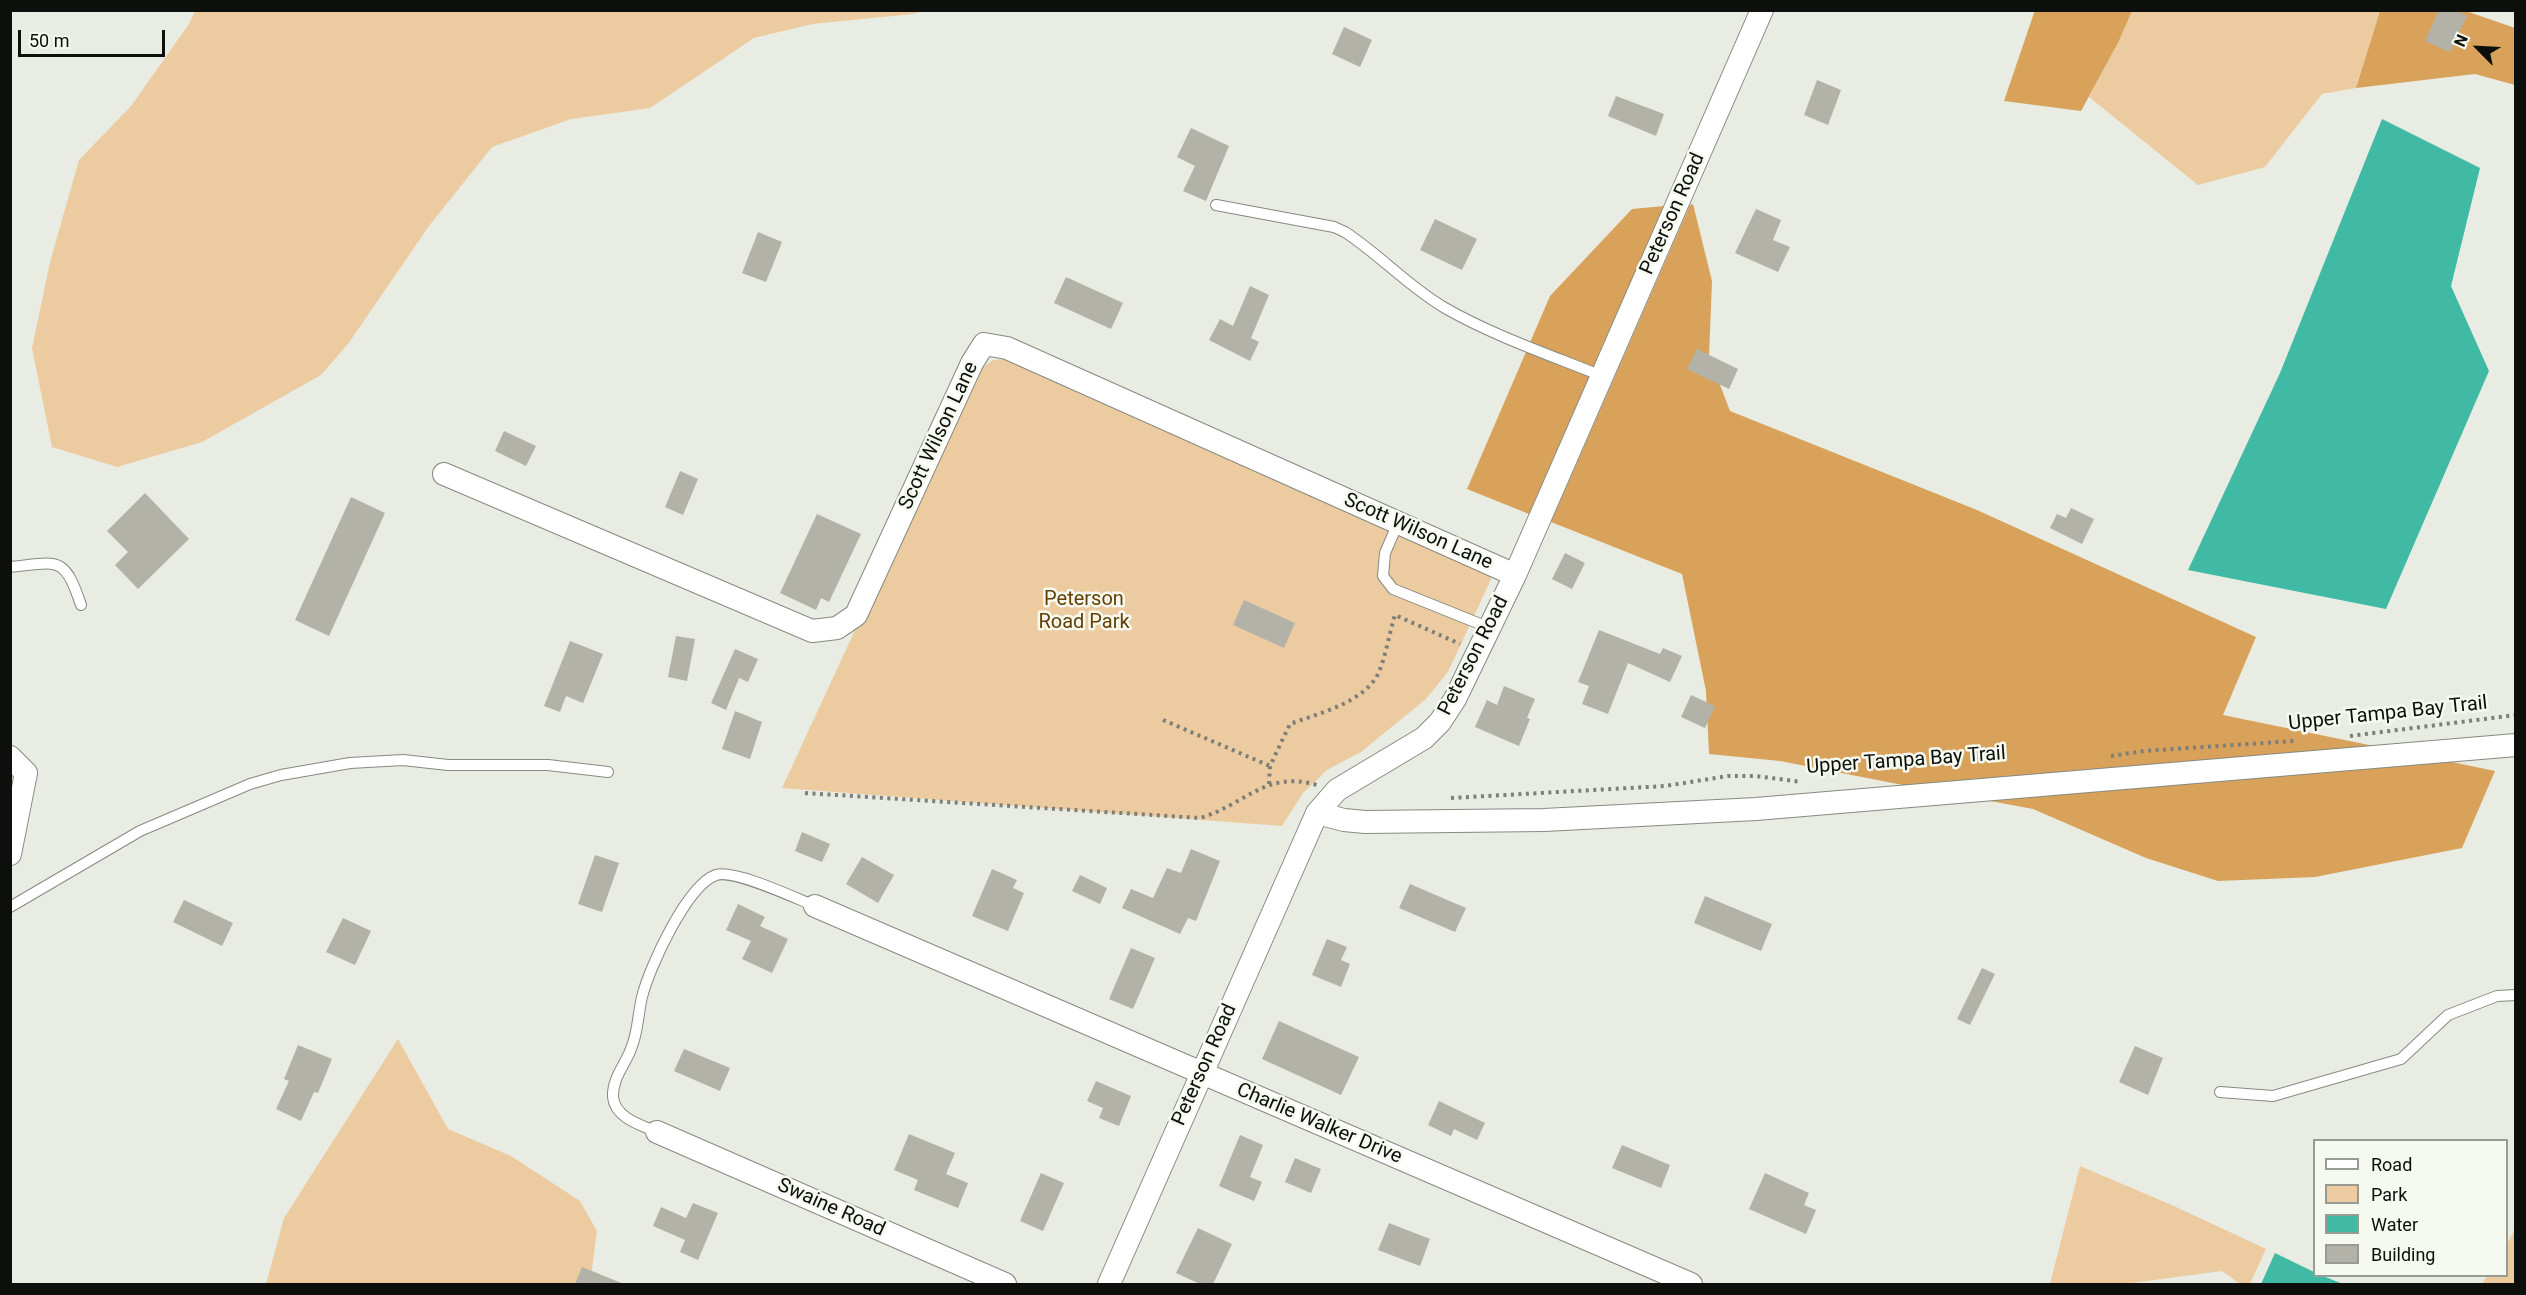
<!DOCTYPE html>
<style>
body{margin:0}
#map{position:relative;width:2526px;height:1295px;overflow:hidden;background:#e8ece2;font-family:Roboto,sans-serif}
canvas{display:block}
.frame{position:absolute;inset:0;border:12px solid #0d0f0c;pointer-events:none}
.legend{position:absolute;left:2313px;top:1139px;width:195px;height:138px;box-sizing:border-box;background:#f5f9ef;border:2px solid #989b94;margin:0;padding:8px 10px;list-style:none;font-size:18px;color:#0d0f0c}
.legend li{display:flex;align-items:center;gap:12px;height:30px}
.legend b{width:30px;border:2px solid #989b94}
.north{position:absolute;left:2448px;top:18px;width:60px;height:60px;-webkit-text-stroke:4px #f5f9ef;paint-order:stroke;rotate:294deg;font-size:16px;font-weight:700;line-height:24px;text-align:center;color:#0d0f0c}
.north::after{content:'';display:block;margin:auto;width:21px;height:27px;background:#0d0f0c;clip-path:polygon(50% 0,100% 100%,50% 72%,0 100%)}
.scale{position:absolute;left:18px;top:30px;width:147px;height:27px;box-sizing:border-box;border:3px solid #0d0f0c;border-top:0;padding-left:8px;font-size:18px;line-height:21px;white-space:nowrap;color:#0d0f0c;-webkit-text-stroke:4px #f5f9ef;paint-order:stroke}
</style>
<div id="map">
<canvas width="2526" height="1295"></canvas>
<div class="frame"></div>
<ul class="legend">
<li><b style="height:8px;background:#fff"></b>Road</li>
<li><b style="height:16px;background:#edcba1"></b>Park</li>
<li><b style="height:16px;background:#40b9a5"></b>Water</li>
<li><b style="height:16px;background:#b3b2a8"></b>Building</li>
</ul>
<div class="north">N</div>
<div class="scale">50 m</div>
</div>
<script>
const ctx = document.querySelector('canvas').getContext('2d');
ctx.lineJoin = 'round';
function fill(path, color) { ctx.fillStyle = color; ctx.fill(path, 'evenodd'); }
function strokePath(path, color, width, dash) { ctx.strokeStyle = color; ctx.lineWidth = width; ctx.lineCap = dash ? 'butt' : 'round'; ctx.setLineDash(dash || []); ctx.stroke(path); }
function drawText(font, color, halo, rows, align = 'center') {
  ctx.font = font + ' Roboto,sans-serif'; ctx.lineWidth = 5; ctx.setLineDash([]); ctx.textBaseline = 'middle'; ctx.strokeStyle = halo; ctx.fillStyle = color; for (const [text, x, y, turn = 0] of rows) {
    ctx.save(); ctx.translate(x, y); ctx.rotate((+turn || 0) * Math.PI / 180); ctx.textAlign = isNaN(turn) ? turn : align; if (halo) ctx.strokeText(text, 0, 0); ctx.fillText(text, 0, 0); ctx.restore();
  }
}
fill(new Path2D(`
 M195,11V10L923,11L913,14L812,24L754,38L650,108L571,119L492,147L429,226L348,344L321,375L202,442L117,467L52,447L32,348L50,262L79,160L131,106L189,24Z
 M2132,11H2380L2356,88L2322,94L2265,167L2198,185L2089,97L2118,43Z
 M1006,359L1493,575L1448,672L1426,699L1361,752L1327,770L1303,793L1282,826L782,788L973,375L993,360Z
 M398,1039L448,1129L511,1156L580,1201L597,1231L590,1284H266L284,1218Z
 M2080,1166L2174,1206L2266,1249L2250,1284H2240L2222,1271L2124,1284H2050Z
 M2515,1229V1284H2482L2487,1276H2506L2507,1244Z`), '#edcba1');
fill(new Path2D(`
 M2035,10L2132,11L2118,43L2081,111L2004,101Z
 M2380,11H2466L2515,28V85L2475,74L2356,88Z
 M1693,204L1712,281L1709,356L1730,411L1977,510L2256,637L2223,715L2374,746L1908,786L1780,761L1709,754L1706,691L1682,574L1551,522L1690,205Z
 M1664,206L1529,514L1467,489L1550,296L1632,209Z
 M2447,761L2495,771L2462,848L2315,877L2218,881L2146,858L2033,809L1985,800Z`), '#d9a25a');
fill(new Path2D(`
 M2382,119L2480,168L2451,286L2489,371L2386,609L2188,570L2280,373Z
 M2275,1253L2314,1272V1276H2323L2343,1284H2261Z`), '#40b9a5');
fill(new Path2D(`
 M2439,10H2455L2467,16L2450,52L2425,41Z
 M1344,27L1372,40L1360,67L1332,54Z
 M1817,80L1841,90L1828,125L1804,115Z
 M1616,96L1664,114L1656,136L1608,116Z
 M1191,128L1229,146L1206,201L1183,191L1195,166L1177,157Z
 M1756,209L1781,220L1773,240L1790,247L1778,272L1735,253Z
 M1435,219L1477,239L1462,270L1420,250Z
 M758,232L782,242L766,282L742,273Z
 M1066,277L1123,303L1111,329L1054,303Z
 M1250,286L1269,295L1251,338L1259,342L1250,361L1209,340L1220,319L1233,326Z
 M1697,349L1738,369L1729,389L1687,369Z
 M504,431L536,446L526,466L495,451Z
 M680,471L698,479L683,515L665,507Z
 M145,493L189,539L138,589L115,565L128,552L107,531Z
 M351,497L385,513L329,636L295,620Z
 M2071,508L2094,519L2082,544L2050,528L2057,514L2066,518Z
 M817,514L861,534L829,602L821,598L816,610L780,593Z
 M1565,553L1585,563L1572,589L1552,579Z
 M1244,600L1295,623L1284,648L1233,625Z
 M1599,630L1660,654L1663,648L1682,656L1670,682L1628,663L1608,714L1582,704L1589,686L1578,682Z
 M676,636L695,639L687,681L668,677Z
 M570,641L603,654L583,703L566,696L560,712L544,706Z
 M735,649L758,659L748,682L739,678L726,710L711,703Z
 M1504,686L1535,699L1527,718L1530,719L1519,746L1475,727L1487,700L1497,705Z
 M1691,695L1715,706L1705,728L1681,717Z
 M735,711L762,722L750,759L722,749Z
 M802,832L830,844L822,862L795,851Z
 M1191,849L1220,861L1196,921L1188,918L1180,934L1122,908L1131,889L1153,898L1167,868L1181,873Z
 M595,855L619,863L602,912L578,904Z
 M862,857L894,875L878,903L846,884Z
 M992,869L1017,880L1013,888L1024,893L1008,931L972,916Z
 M1080,875L1107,888L1100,904L1072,891Z
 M1410,884L1466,908L1455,932L1399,908Z
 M1705,896L1772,924L1761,951L1694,923Z
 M184,900L233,923L222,946L173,922Z
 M738,904L765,917L760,926L788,939L772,973L742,959L751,941L726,930Z
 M343,918L371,931L355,965L326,952Z
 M1327,939L1347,947L1341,960L1350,964L1341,987L1312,975Z
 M1131,948L1155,958L1133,1009L1109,999Z
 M1982,968L1995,974L1970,1025L1957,1019Z
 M1279,1021L1359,1057L1341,1095L1262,1059Z
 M298,1045L332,1059L318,1093L314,1092L301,1121L276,1109L289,1081L284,1079Z
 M2135,1046L2163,1058L2148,1095L2119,1082Z
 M684,1049L730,1068L720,1091L674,1071Z
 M1096,1081L1131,1096L1119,1126L1099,1118L1103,1108L1087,1101Z
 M1439,1101L1485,1123L1477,1140L1454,1129L1451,1136L1428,1125Z
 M909,1134L955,1153L946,1174L968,1183L958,1208L914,1190L918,1180L894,1170Z
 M1240,1135L1263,1145L1250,1177L1262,1182L1254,1201L1219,1186Z
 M1622,1145L1670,1165L1661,1188L1612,1168Z
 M1295,1158L1321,1169L1311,1193L1285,1182Z
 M1041,1173L1064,1183L1043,1231L1020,1221Z
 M1765,1173L1809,1193L1804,1205L1816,1210L1806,1234L1749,1209Z
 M693,1203L718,1213L698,1260L680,1252L685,1240L653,1226L661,1207L686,1218Z
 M1389,1223L1430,1239L1420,1266L1378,1250Z
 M1198,1228L1232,1244L1213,1284H1200L1176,1273Z
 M582,1267L624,1284H575Z`), '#b3b2a8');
const lane = new Path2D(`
 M1216,205L1334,227L1345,232C1380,255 1409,287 1445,308C1494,336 1550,355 1602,376
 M1398,523L1385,553L1383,576L1393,589L1490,628
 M10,567C59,562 64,555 81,605
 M10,907L140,831L250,784L281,775L350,763L403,760L448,765H548L608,772
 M2220,1092L2273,1096L2401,1059L2448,1015L2497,996L2516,995
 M657,1132C641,1125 615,1118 613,1097C612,1077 627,1063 632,1046C638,1031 638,1014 642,997C649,968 687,885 716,875C734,869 795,898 815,906`);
const street = new Path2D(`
 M444,474L812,631L837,628L856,615L972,363L984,344L1007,348L1515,575
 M10,757L26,773L10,854
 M1317,813L1344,820L1365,822L1544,820L1756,809L2516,745
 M815,906L1691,1284
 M657,1132L1005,1284
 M1109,1284L1317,813L1337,790L1424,738L1440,722L1455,699L1515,575L1762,10`);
strokePath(lane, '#868a81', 12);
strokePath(street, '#868a81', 24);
strokePath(new Path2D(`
 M1163,720L1270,766
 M2350,736L2516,715
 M2111,756L2144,751L2294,741
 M1269,784L1270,766L1290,724C1319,713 1363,703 1378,674C1386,656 1389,634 1395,615L1460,644
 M805,793L1200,818C1245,805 1265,770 1317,785
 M1451,798L1665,786L1728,776H1756L1802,782`), '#7c7f79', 4, [3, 4.5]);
strokePath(lane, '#fff', 10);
strokePath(street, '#fff', 22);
drawText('20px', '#0d0f0c', '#f5f9ef', [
 ["Peterson Road",1673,214,-66],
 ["Scott Wilson Lane",939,436,-65],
 ["Scott Wilson Lane",1418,532,24],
 ["Peterson Road",1474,656,-63],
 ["Upper Tampa Bay Trail",2388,714,-6],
 ["Upper Tampa Bay Trail",1906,761,-4],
 ["Peterson Road",1205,1065,-66],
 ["Charlie Walker Drive",1319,1124,23],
 ["Swaine Road",831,1208,24]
]);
drawText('20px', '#654004', '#f5f9ef', [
 ["Peterson",1084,600],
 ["Road Park",1084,623]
]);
</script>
